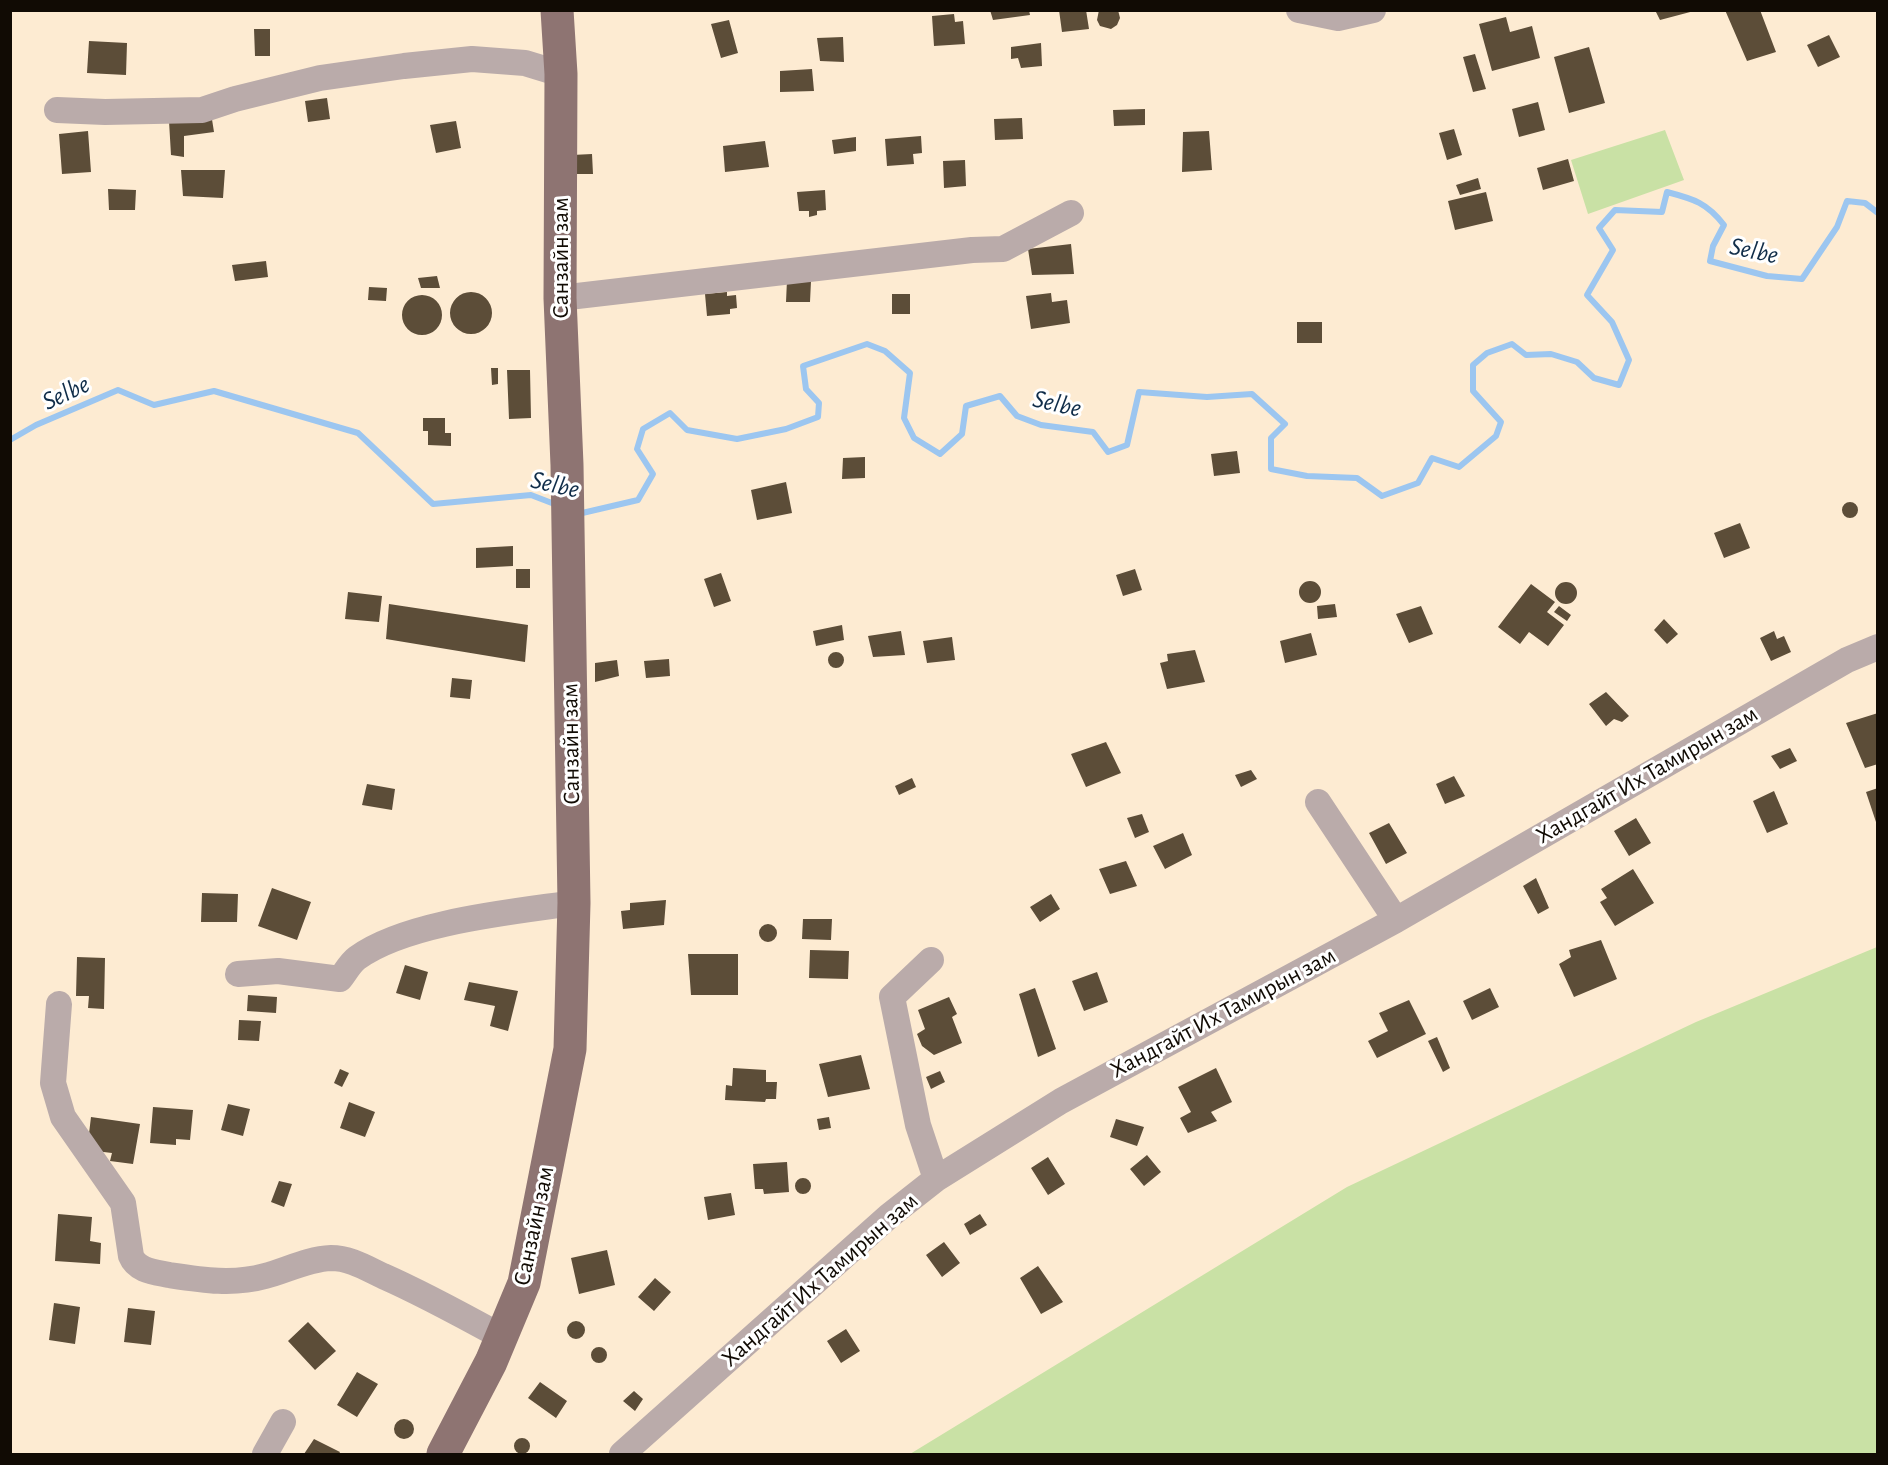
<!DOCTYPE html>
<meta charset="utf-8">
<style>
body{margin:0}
#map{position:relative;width:1888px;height:1465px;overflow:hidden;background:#fdebd2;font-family:"Alegreya Sans",sans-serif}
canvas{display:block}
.frame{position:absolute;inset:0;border:12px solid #110b04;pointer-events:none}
</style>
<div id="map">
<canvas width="1888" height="1465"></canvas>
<div class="frame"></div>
</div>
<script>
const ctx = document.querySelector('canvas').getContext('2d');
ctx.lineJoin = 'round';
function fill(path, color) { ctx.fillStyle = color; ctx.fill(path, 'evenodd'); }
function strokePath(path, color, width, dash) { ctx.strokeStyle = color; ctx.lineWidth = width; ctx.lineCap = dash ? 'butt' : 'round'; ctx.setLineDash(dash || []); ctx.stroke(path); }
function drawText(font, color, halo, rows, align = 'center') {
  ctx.font = font + ' "Alegreya Sans",sans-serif'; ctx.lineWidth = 6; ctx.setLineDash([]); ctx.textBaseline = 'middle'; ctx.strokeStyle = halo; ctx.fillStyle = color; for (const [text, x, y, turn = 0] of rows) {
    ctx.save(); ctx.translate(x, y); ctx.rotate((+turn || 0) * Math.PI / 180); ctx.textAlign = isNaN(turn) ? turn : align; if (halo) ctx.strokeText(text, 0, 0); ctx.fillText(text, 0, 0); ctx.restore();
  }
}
fill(new Path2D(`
 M1665,130L1684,180L1588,214L1571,160Z
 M1877,947V1454H910L1347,1187L1696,1022Z`), '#c9e1a5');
strokePath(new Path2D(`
 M10,440L36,425L118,390L154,405L214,391L358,433L433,504L531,495L557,505
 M578,514L638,500L653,474L637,449L643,429L670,413L687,430L737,439L786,429L818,417L819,403L806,389L803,366L867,344L885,351L910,373L904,418L914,438L940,454L962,434L966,406L1000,396L1017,416L1041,425L1093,432L1108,452L1127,445L1139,392L1207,397L1252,394L1285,424L1271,438V469L1307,476L1357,478L1382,496L1418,483L1432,458L1459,467L1496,436L1501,422L1473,391V365L1487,353L1512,344L1526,355L1551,354L1577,362L1594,378L1619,385L1629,360L1612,322L1587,295L1613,250L1599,228L1615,210L1662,212L1667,192C1694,199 1707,203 1724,225L1713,246L1710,261L1767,276L1802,279L1837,227L1847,201L1865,203L1878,213`), '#9cc6f0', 6);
fill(new Path2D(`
 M990,10H1029L1030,15L993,20Z
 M1059,10H1086L1089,29L1062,32Z
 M1099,10H1118L1120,18L1117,25L1111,29L1100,26L1097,20Z
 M1655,10H1694V11L1660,20Z
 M1725,10H1760L1776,52L1747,61Z
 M954,14L955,22L963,21L965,44L934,46L932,16Z
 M1506,17L1510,32L1532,26L1540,58L1492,71L1479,24Z
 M729,20L738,53L721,58L711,24Z
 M254,29H270V56H255Z
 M1829,35L1840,57L1818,67L1807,45Z
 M843,37L844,62L820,61L817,38Z
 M89,41L127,43L126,75L87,73Z
 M1041,43L1042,66L1021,68L1018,58L1011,59V47Z
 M1589,47L1605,103L1569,113L1554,57Z
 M1475,54L1486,89L1473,92L1463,57Z
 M812,69L814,91L780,92V71Z
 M327,98L330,119L308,122L305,101Z
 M1538,102L1545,130L1519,137L1512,109Z
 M1145,109V125L1114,126L1113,110Z
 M211,113L214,132L184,136V157L171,155L169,121Z
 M1022,118L1023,139L995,140L994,119Z
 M456,121L461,148L436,153L430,125Z
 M1454,129L1462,155L1447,160L1439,133Z
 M88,131L91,172L62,174L59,134Z
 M1209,131L1212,170L1182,172L1183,132Z
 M921,136L922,153L913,154L914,164L887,166L885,139Z
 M856,137V151L834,154L832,140Z
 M765,141L769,167L725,172L723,146Z
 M592,154L593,174H572V155Z
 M1568,159L1574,181L1543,190L1537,168Z
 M965,160L966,186L944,188L943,161Z
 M181,170H225L223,198L183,196Z
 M1478,178L1481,189L1460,195L1456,185Z
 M108,189L136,190L135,210H109Z
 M825,190L826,210L817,211V215L809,217V211H799L797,192Z
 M1486,192L1493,221L1455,230L1448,201Z
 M1071,244L1074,274L1032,275L1028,249Z
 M266,261L268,277L235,281L232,265Z
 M437,276L440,288H421L418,278Z
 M787,280L811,281L810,302H786Z
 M369,287L387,288L386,301L368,300Z
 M727,292V296L736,295L737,308L730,309V314L707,316L705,294Z
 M450 313a21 21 0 1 1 42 0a21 21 0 1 1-42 0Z
 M1051,293L1052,302L1067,300L1070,323L1031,329L1026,296Z
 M892,294H910V314H892Z
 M402 315a20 20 0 1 1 40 0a20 20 0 1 1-40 0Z
 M1297,322H1322V343H1297Z
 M491,368H498V384L492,385Z
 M507,370H530L531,418L509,419Z
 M423,418H445V433H451V446L428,445V431H423Z
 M1237,451L1240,473L1214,476L1211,454Z
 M865,457V478L842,479L843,458Z
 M786,482L792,513L757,520L751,490Z
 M1842 510a8 8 0 1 1 16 0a8 8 0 1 1-16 0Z
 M1740,523L1750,548L1724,558L1714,533Z
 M513,546V566L476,568V548Z
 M516,569H530V588H516Z
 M1135,569L1142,590L1123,596L1116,575Z
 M721,573L731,601L714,607L704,579Z
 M1299 592a11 11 0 1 1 22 0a11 11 0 1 1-22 0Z
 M1555 593a11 11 0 1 1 22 0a11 11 0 1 1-22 0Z
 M1531,584L1555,602L1547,612L1564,625L1548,646L1529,632L1520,644L1498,627Z
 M348,592L382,596L379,622L345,619Z
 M389,604L528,625L525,662L386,639Z
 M1335,604L1337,617L1318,619L1317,606Z
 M1421,606L1433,634L1409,643L1396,614Z
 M1559,606L1571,615L1567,621L1554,612Z
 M1664,619L1678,634L1667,644L1654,630Z
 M842,625L844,640L816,646L813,631Z
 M901,631L905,655L873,657L868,636Z
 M1774,631L1777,639L1784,636L1791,652L1771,661L1760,638Z
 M1311,633L1317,655L1285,663L1280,641Z
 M952,637L955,660L927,663L923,641Z
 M1195,650L1205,682L1167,689L1160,663L1168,661L1167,654Z
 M828 660a8 8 0 1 1 16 0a8 8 0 1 1-16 0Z
 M669,659L670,676L646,678L644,661Z
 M617,660L619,676L595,682V663Z
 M452,678L472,680L470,699L450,697Z
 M1606,692L1629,716L1622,722L1614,719L1606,726L1589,704Z
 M1878,713V764L1865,768L1846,723Z
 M1106,742L1121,773L1086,787L1071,754Z
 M1790,748L1797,761L1780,769L1771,756Z
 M1251,770L1257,779L1241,787L1235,775Z
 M1454,776L1465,796L1445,804L1436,784Z
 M912,778L916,787L899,795L895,786Z
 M367,784L395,789L392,810L362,805Z
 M1878,788V825H1877L1866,792Z
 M1774,791L1788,824L1767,833L1753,801Z
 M1142,814L1149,832L1135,838L1127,818Z
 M1636,818L1651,843L1629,856L1614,831Z
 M1389,823L1407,853L1386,864L1369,833Z
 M1183,833L1192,855L1165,869L1153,846Z
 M1126,861L1137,886L1110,894L1099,869Z
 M1633,869L1654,903L1615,926L1600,902L1607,898L1601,889Z
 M1536,878L1549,908L1538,914L1523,886Z
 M272,888L311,902L297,940L258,926Z
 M202,893L238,894L237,922H201Z
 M1051,894L1060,909L1040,922L1030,907Z
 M666,900L664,925L623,929L621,911L630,910V903Z
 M803,919H832L831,940L802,939Z
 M759 933a9 9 0 1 1 18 0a9 9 0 1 1-18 0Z
 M1601,940L1617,979L1574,997L1559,964L1571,957L1569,950Z
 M810,950L849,951L848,979L809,978Z
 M688,954H738V995H691Z
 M77,957L105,958L104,1009L88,1008L89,996H76Z
 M405,965L428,972L420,1000L396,993Z
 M1097,972L1108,1002L1084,1011L1072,981Z
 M469,982L518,991L508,1031L490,1026L495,1006L464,1000Z
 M1035,988L1056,1049L1038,1057L1019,994Z
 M1490,988L1499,1007L1472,1020L1463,1001Z
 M248,995L277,997L276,1013L247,1011Z
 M949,997L957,1014L952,1017L962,1043L934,1055L922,1046L917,1034L925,1029L918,1010Z
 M1409,1000L1426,1034L1377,1058L1368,1041L1388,1031L1379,1013Z
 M239,1020L261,1021L259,1041L238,1040Z
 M1437,1037L1450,1068L1443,1072L1428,1041Z
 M861,1055L870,1089L828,1097L819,1064Z
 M733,1068L766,1070V1082H777L776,1099H766L765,1102L725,1100L726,1085L732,1086Z
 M1216,1068L1232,1102L1211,1112L1217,1121L1188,1133L1180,1118L1191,1112L1178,1087Z
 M340,1069L349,1073L342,1087L334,1083Z
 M940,1071L945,1082L931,1089L926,1077Z
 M349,1102L375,1112L365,1137L340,1128Z
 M228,1104L250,1109L243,1136L221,1130Z
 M153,1107L193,1110L190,1140L176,1139V1145L150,1143Z
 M91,1117L140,1124L133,1164L110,1161L112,1153L87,1150Z
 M829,1117L831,1128L819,1130L817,1119Z
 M1116,1119L1144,1127L1137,1146L1110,1137Z
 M1147,1155L1161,1172L1144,1186L1130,1169Z
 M1048,1157L1065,1184L1048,1195L1031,1168Z
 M787,1162L789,1192L764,1194L763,1189H755L753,1164Z
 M795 1186a8 8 0 1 1 16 0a8 8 0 1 1-16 0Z
 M279,1181L292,1184L284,1207L271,1202Z
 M731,1193L735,1215L708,1220L704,1197Z
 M58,1214L92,1217L90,1241L101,1243L100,1264L55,1261Z
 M980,1214L987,1225L970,1235L964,1224Z
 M944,1242L960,1263L942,1277L926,1255Z
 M607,1250L615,1285L579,1294L571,1258Z
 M1038,1266L1063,1302L1041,1314L1020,1278Z
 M655,1278L671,1292L654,1311L638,1297Z
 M54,1303L80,1307L75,1344L49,1340Z
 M128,1308L155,1311L151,1345L124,1342Z
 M567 1330a9 9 0 1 1 18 0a9 9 0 1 1-18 0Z
 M308,1322L336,1351L315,1370L288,1341Z
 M846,1329L860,1351L841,1363L827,1341Z
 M591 1355a8 8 0 1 1 16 0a8 8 0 1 1-16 0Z
 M357,1372L378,1384L357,1417L337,1405Z
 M540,1382L567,1401L556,1418L528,1398Z
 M634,1391L643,1399L635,1411L623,1401Z
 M394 1429a10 10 0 1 1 20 0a10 10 0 1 1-20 0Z
 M514 1446a8 8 0 1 1 16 0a8 8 0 1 1-16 0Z
 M314,1439L340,1452L339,1454H304Z`), '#5c4d38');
strokePath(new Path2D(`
 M1299,10L1338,18L1373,10
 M57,110L105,112L202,110L235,99L320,78L404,66L472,59L525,63L561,74
 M560,298L972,250L1003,249L1071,213
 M1318,802L1396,920
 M931,960L892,997L918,1125L936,1179
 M238,974L278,971L340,979C345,973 350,963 357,958C406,922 513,912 574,903
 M59,1004L53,1083L63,1117L123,1203L131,1256C137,1271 155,1272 169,1275C202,1280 233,1285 265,1276C287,1270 308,1259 331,1258C350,1258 366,1268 383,1276C424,1294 462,1315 502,1337
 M265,1454L283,1422
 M622,1454L889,1216L936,1179L1061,1101L1396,920L1847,660L1878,647`), '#baabaa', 26);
strokePath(new Path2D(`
 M443,1454L491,1362L524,1283L570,1049L574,903L567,465L560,298L561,74L557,10`), '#8e7472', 33);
drawText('24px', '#110b04', '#fff', [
 ["Санзайн зам",561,258,-90],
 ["Санзайн зам",571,744,-91],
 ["Хандгайт Их Тамирын зам",1647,775,-30],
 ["Хандгайт Их Тамирын зам",1223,1013,-28],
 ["Санзайн зам",534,1226,-78],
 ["Хандгайт Их Тамирын зам",820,1280,-41]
]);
drawText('italic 26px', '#102d49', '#fff', [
 ["Selbe",1754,251,12],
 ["Selbe",66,393,-25],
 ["Selbe",1057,404,13],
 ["Selbe",555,485,13]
]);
</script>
